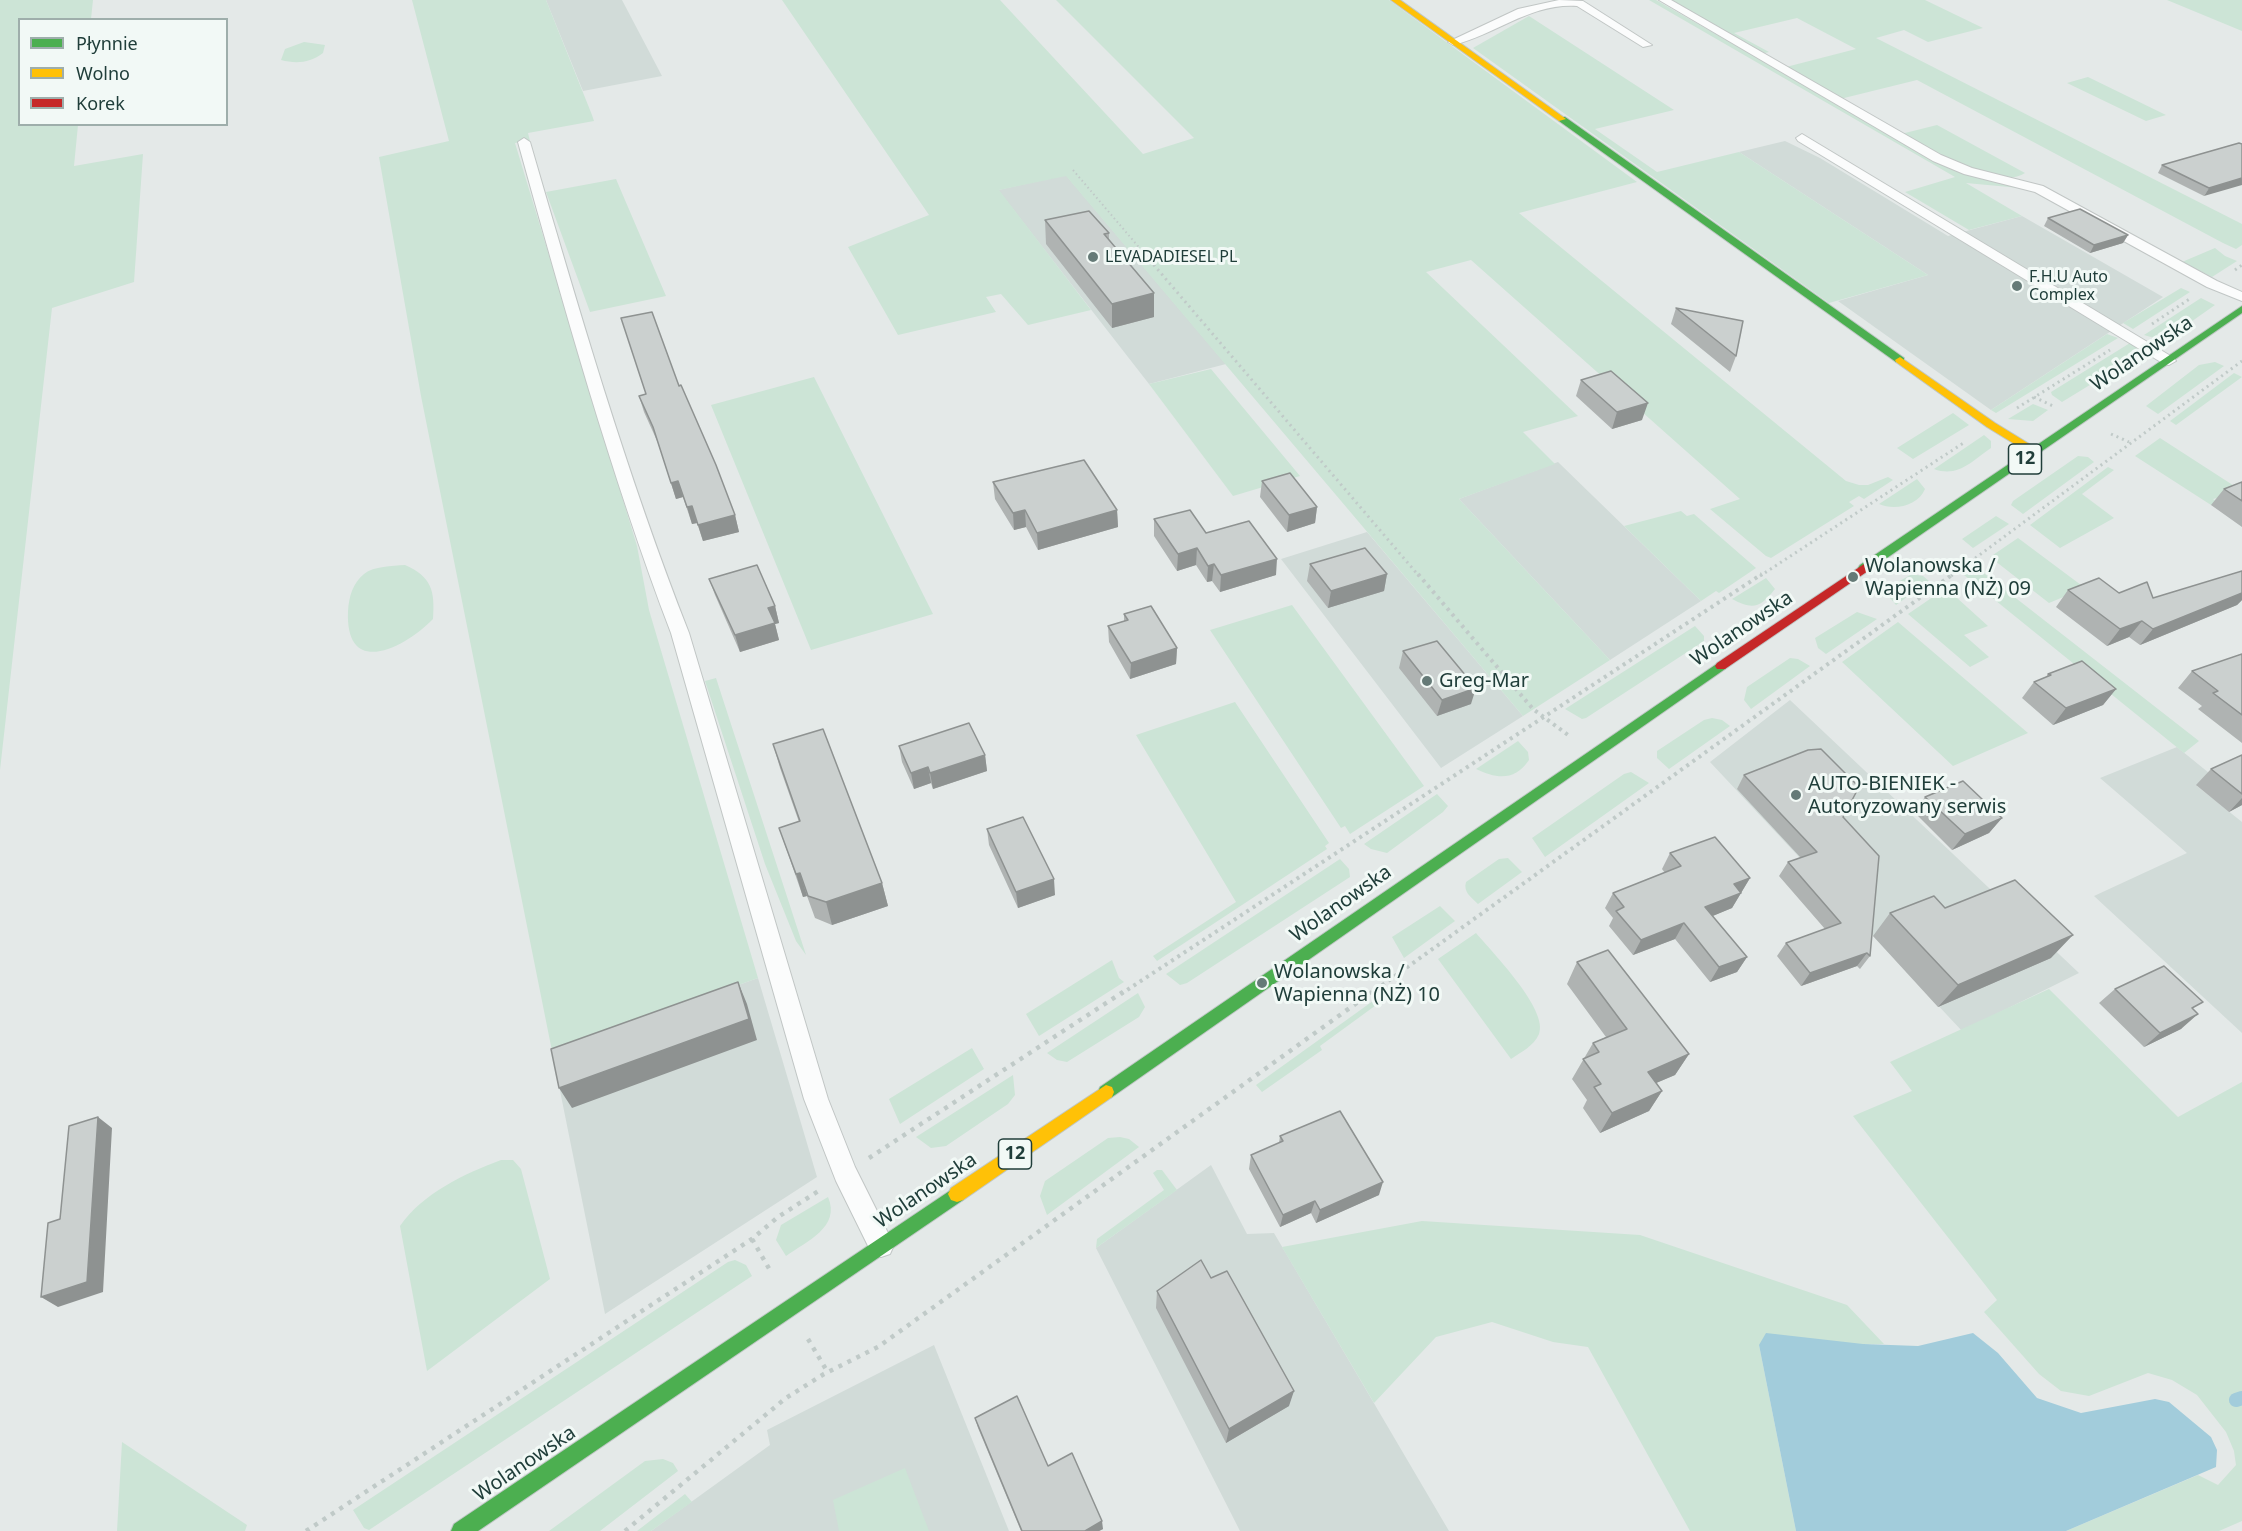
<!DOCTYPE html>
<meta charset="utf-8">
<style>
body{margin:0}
#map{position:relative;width:2242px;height:1531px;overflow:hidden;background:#e4e9e8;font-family:"Noto Sans",sans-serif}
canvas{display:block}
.legend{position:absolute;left:18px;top:18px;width:210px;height:108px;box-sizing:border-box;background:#f2f9f6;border:2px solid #9eaeab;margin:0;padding:8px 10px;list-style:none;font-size:18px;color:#203e3a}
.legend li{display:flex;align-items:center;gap:12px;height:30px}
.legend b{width:30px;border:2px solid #9eaeab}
</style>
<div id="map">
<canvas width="2242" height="1531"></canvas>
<ul class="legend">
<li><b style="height:8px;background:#4caf50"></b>Płynnie</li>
<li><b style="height:8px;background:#ffc107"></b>Wolno</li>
<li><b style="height:8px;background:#c62828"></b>Korek</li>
</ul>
</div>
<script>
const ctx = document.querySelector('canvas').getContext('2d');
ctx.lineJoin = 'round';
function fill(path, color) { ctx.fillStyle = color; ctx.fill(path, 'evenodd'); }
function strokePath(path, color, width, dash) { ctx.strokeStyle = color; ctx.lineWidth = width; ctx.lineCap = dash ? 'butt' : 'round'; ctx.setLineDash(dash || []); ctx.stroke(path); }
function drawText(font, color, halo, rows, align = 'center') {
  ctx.font = font + ' "Noto Sans",sans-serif'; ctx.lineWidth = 6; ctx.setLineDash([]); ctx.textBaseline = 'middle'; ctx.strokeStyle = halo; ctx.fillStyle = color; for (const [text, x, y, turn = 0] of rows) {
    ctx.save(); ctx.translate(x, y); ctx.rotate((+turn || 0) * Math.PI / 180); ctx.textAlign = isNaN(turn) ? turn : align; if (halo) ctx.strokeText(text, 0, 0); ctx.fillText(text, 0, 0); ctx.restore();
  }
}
fill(new Path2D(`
 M546,0H622L662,76L583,91Z
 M1785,141L1820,158L1948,236L2022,216L2163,297L1991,410L1838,301L1928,275L1739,152Z
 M1066,175L1226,364L1149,384L998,190Z
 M1558,462L1701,601L1610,660L1459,499Z
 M1367,532L1523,716L1441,768L1281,559Z
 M1790,700L2079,973L1962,1031L1710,762Z
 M2177,747L2214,777L2197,786L2242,822V1033L2094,896L2187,853L2100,778Z
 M758,978L817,1177L605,1314L552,1051Z
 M1211,1165L1247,1234L1274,1233L1449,1531H1240L1096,1248Z
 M934,1345L1009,1531H651L770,1445L767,1430Z`), '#d1dbd8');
fill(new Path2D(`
 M0,0H93L91,19L20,20V124L78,125L74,166L143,154L134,282L52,308L0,770Z
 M412,0H546L592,115L594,121L528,133L530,141L515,143L637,546L649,610L758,978L552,1051L421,396L379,157L449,141Z
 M782,0H1000L1143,154L1194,138L1056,0H1389L1637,182L1519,213L1846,481L1859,485H1868L1888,477L1893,480L1864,499L1859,496L1849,502L1854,506L1771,558L1766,556L1710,509L1740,499L1471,260L1426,272L1578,416L1523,432L1555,464L1459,499L1610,660L1523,716L1066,176L999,190L1091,310L1028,325L1001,294L986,297L996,312L898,335L848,247L929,215Z
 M1649,0H1656L1938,161L2020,188L1966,183L2022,216L1969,230L1905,192L1955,177Z
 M1669,0H1925L1983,28L1928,42L1904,30L1876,38L2242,224V245L2236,249L2223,243L1917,80L1840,99L1786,67L1856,49L1797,18L1734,33L1769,52L1761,54Z
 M2167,0H2242V31Z
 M1529,16L1674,110L1595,129L1657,172L1739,152L1928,275L1829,303L1473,48Z
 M304,42L325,45L323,53C310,63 296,64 281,60L285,49Z
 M2088,77L2166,115L2146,121L2067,83Z
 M1937,125L2025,173C1998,192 1926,148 1901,134Z
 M616,179L666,296L590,312L546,192Z
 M2215,248L2225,256L2237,261L2212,277L2182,262Z
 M2181,288L2190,292L2133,329L2123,323Z
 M2201,298L2215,305L2168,338L2161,340L2144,335Z
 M2107,334L2118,338L1996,413L1991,410Z
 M2130,343L2142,352L2139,355L2062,402L2052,395L2051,392Z
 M2215,362L2224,366L2158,414L2146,406L2199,365Z
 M1211,369L1300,476L1233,496L1149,384Z
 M2234,373L2242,377L2176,425L2170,421Z
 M814,377L933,614L811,650L711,405Z
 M2033,404L2048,410L2033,421L2008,419Z
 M1953,413L1969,425L1913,459L1897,448Z
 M1984,435L1991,441V448C1972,461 1958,478 1934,469Z
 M2160,438L2242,491V492L2213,499L2218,503L2211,505L2135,456Z
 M2078,456L2088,457L2094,462L2023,514L2011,505L2013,501Z
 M2108,467L2114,470L2082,494L2114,518L2060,548L2030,525Z
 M1917,479L1925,489C1918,506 1894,511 1879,504Z
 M1681,511L1687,516L1694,514L1756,568L1719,593L1716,591L1701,601L1624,526Z
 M1996,516L2009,524L1973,548L1962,539Z
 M2018,538L2085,588L2049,603L1990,557Z
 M405,565C432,577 435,591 433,619C405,648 345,679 348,611C349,596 353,583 364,574C374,566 392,566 405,565Z
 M1976,567L2199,741L2184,753L1964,575Z
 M1912,574L1923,576L1929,581L1896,605L1890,598L1888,591L1891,586Z
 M1766,578L1775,589C1760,608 1753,610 1732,599Z
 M1946,588L1988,626L1964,635L1989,657L1970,667L1908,614Z
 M1292,605L1424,786L1350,834L1345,826L1341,828L1210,630Z
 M1857,612L1877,619L1826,654L1818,648L1815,638Z
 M1898,622L2028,733L1953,766L1842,662Z
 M1695,626L1704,636V641L1698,645L1586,718L1582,719L1565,709Z
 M1790,658L1798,659L1810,666L1751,709L1744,700L1747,687Z
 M716,678L806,955L796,941L765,864L705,681Z
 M1235,702L1329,843L1325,846L1327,849L1157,961L1153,956L1236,902L1136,735Z
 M1712,718L1722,720L1730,726L1669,769L1657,758V751L1704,720Z
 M1518,741L1528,752L1529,760C1515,781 1497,779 1476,769Z
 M1631,772L1649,783L1545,857L1532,838L1624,774Z
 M1437,794L1448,806L1443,812L1387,853L1371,849L1364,844Z
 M1508,858L1522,872L1478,904C1471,897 1463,892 1466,882L1499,859Z
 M1340,859L1349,869L1350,877L1187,983L1180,985L1166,974Z
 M1440,906L1455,921L1404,958L1392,937Z
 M1476,933C1492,952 1549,1010 1539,1034C1534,1046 1521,1052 1511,1059L1438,959Z
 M1112,960L1119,978L1124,982L1039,1036L1026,1014Z
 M1391,988L1394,992L1320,1046L1322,1050L1262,1092L1256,1085Z
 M2049,989L2178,1117L2242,1082V1521L2219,1531H2066L2198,1475L2218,1485L2236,1465L2234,1451L2226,1432L2197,1395L2172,1380L2148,1373L2089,1396L2061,1391L2039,1374L1984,1312L1997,1300L1853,1116L1912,1091L1890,1062Z
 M1138,993L1145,1007L1139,1017L1067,1062L1057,1060L1047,1053Z
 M972,1048L984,1069L900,1124L889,1099Z
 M1013,1075L1015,1095L1008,1104L946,1146L931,1148L916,1137Z
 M1120,1137L1129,1139L1139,1147L1047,1215L1040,1196L1045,1181L1108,1138Z
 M501,1160H513L521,1169L550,1279L427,1371L400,1226C423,1193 464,1174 501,1160Z
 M1157,1170H1162L1177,1190L1096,1248L1097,1239L1164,1190L1153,1173Z
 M828,1197C841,1227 807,1241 786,1256L776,1240L781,1225Z
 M1422,1221L1640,1235L1847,1305L1884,1344L1759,1345L1796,1531H1690L1588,1347L1553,1342L1492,1322L1436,1337L1374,1403L1282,1247Z
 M735,1260L746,1265L752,1276L369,1530L364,1528L353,1510L728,1262Z
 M122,1442L247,1525L245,1531H117Z
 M663,1459L673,1463L678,1471L600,1531H549L645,1461Z
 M905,1468L929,1531H839L833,1500Z
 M685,1494L692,1502L651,1531H637Z`), '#cce4d6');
fill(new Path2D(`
 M1766,1333L1863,1344L1918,1346L1973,1333L1998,1353L2037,1398L2081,1413L2155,1399L2169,1402L2211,1437L2217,1450L2216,1467L2066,1531H1796L1759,1345Z`), '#a2ccdb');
strokePath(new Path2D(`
 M2236,1400L2242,1398`), '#a2ccdb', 14);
const lane = new Path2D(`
 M1559,0L1583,1L1652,45L1643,47L1577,6C1530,3 1496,35 1453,45L1448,42L1518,9Z
 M1659,0H1671L1941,155L1972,168L2043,186L2217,281L2242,292V301L2207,287L2035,192L1964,174L1933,161Z
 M1802,134L2174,358L2176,361L2169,365L2164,364L1798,141L1796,138Z
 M524,138L530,142C578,307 626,473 689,633L828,1099L855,1167L894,1245L890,1254L881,1257L872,1254L836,1181L804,1099L671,633C610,473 564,307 518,142Z`);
const fast = new Path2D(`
 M1559,117H1565L1904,358V362H1896L1559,121Z
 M2242,306V313L1868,571H1860L1858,568L1860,565Z
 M1721,661L1725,663L1727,666L1725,669L1112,1097L1106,1099L1100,1097L1098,1092L1100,1087Z
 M957,1186L963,1188L966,1194L963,1200L478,1531H451L454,1524Z`);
const slow = new Path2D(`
 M1391,0H1400L1566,119L1559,121Z
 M1900,357L1995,423L2039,450V454H2031L1987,427L1896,362L1895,360Z
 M1106,1085L1112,1087L1114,1092L1112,1097L963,1200L957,1202L951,1200L948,1194L951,1188Z`);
const jam = new Path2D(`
 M1864,564L1868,565L1870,568L1868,571L1725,669H1717L1715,666L1717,663Z`);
strokePath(lane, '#c1c6c5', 2);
strokePath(fast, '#bfc7c5', 2);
strokePath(slow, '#bfc7c5', 2);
strokePath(jam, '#bfc7c5', 2);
strokePath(new Path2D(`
 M1073,170L1143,252`), '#c0cac8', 2, [1.5, 3]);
strokePath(new Path2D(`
 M1142,251L1419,576
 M2235,270L2242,265
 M2152,324L2191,298
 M2034,397L2053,406
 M2017,408L2110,350
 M2111,434L2129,442
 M1760,576L1965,442
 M1951,576L2242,361`), '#c0cac8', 3, [2, 4]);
strokePath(new Path2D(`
 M1418,574L1533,709L1568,735
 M1121,994L1762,574
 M1370,994L1953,574`), '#c0cac8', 4, [3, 4.5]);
strokePath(new Path2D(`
 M869,1158L1123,992
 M752,1239L771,1272
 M808,1339L827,1371
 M306,1531L752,1239L778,1217L820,1190
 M625,1531L786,1398L824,1374L878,1347L1372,992`), '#c0cac8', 4.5, [4, 6]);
fill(lane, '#fbfcfc');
fill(fast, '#4caf50');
fill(slow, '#ffc107');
fill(jam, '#c62828');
fill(new Path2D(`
 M2239,143L2204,196L2158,173L2162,165Z
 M2048,218L2128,235L2123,243L2090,253L2044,226Z
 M1045,220L1109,233V240L1154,293V317L1112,328L1046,244Z
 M1676,308L1736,356L1730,372L1671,324Z
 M1581,380L1642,420L1612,429L1576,396Z
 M679,386L735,515L739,532L703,541L697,523L692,524L683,497L676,499L658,443L644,412L639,396Z
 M1262,481L1317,507L1315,523L1287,532L1260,497Z
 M993,482L1117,510L1118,527L1038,550L1026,527L1014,530L995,499Z
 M2242,482V527L2211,505L2224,489Z
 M1154,519L1206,533L1276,575L1220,592L1212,581L1207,582L1196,565L1177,571L1154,536Z
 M1310,564L1387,574L1384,591L1328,608L1307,581Z
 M2242,571V600L2237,605L2140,645L2129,637L2107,646L2056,607L2068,590L2119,593L2153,598Z
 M709,579L775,606L779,623L775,624L779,640L740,652L715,595Z
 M1124,614L1177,648L1176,664L1130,679L1109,642L1108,626L1124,621Z
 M1403,651L1471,704L1437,716L1399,668Z
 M2242,654V743L2198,709L2202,706L2178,688L2192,671Z
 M2048,674L2116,689L2103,705L2053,725L2022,698L2034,682L2046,677Z
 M773,744L882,883L888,906L832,925L815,918L807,896L803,897L779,828L799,822L780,768Z
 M899,746L985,755L987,771L933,789L931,783L914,789L902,762Z
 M2242,755V805L2229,812L2196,785L2211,769Z
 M1744,775L1843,817L1870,956L1860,969L1857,966L1801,986L1777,956L1786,943L1825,929L1779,876L1788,862L1801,858L1737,789Z
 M1925,797L2002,818L1989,833L1952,850L1914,812Z
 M987,829L1055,895L1018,908L989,845Z
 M1670,853L1750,878L1732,908L1712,916L1747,957L1737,972L1710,982L1675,939L1633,955L1609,926L1613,918L1605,908L1613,893L1665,873L1662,869Z
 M1945,908L2051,958L1938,1007L1873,936L1890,913Z
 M1577,962L1689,1054L1675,1075L1656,1083L1662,1091L1649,1111L1600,1133L1583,1108L1587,1100L1572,1079L1593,1043L1606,1037L1567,984Z
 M2115,989L2194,1010L2181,1029L2144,1047L2099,1003Z
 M1280,1136L1379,1195L1316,1223L1311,1213L1280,1227L1249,1169L1251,1155L1279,1143Z
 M1157,1291L1289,1406L1226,1443L1156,1308Z
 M975,1418L1048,1466L1103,1529L1099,1531H1021L978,1428Z`), '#afb3b2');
fill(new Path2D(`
 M2242,178V185L2204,196L2209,188Z
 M2128,235L2123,243L2090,253L2094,245Z
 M1154,293V317L1112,328V304Z
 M1648,403L1642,420L1612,429L1617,412Z
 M678,481L683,497L676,499L671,483Z
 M692,506L697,523L692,524L687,507Z
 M1317,507L1315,523L1287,532L1289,515Z
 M1025,510L1026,527L1014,530L1013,513Z
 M1117,510L1118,527L1038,550L1037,533Z
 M735,515L739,532L703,541L698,525Z
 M1197,548L1196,565L1177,571L1178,554Z
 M1277,559L1276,575L1220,592L1221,575Z
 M1214,564L1212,581L1207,582L1208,566Z
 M1387,574L1384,591L1328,608L1331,591Z
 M2242,593V600L2237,605L2140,645L2153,629Z
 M775,606L779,623L775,624L779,640L740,652L735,635L768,608Z
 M2142,621L2129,637L2107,646L2120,629Z
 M1177,648L1176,664L1130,679L1131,663Z
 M1476,688L1471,704L1437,716L1442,700Z
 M2116,689L2103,705L2053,725L2066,708Z
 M985,755L987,771L933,789L930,773Z
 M928,767L931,783L914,789L911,773Z
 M2242,798V805L2229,812Z
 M2002,818L1989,833L1952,850L1965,834Z
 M800,873L807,896L803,897L796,874Z
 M1750,878L1732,908L1696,923L1705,907L1734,884Z
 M1054,879L1055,895L1018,908L1016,892Z
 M882,883L888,906L832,925L826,902Z
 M1684,923L1675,939L1633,955L1641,940Z
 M2073,935L2051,958L1938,1007L1958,985Z
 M1867,953L1857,966L1801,986L1810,973Z
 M1747,957L1737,972L1710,982L1719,967Z
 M738,982L747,1004L757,1040L572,1108L559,1088Z
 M2198,1014L2181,1029L2144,1047L2160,1033Z
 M1689,1054L1675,1075L1635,1092L1648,1072Z
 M1662,1091L1649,1111L1600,1133L1612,1113Z
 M98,1117L112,1128L103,1292L58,1307L41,1297Z
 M1383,1182L1379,1195L1316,1223L1320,1210Z
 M1315,1201L1311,1213L1280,1227L1283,1215Z
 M1294,1391L1289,1406L1226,1443L1229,1429Z
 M1102,1521L1103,1529L1099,1531H1085Z`), '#8e9291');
const building = new Path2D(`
 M2239,143L2242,144V178L2209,188L2162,165Z
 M2080,209L2128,235L2094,245L2048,218Z
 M1089,211L1109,233L1104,234L1154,293L1112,304L1045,220Z
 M1676,308L1743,321L1736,356Z
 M652,312L679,386L681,385L716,465L735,515L698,525L692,506L687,507L678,481L671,483L653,427L639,396L646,394L621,318Z
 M1611,371L1648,403L1617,412L1581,380Z
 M1084,460L1117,510L1037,533L1025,510L1013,513L993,482Z
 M1290,473L1317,507L1289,515L1262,481Z
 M2242,482V501L2224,489Z
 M1190,510L1206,533L1249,521L1277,559L1221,575L1214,564L1208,566L1197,548L1178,554L1154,519Z
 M1365,548L1387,574L1331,591L1310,564Z
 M757,565L775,606L768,608L775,623L735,635L709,579Z
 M2242,571V593L2153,629L2142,621L2120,629L2068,590L2099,578L2119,593L2147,582L2153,598Z
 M1151,606L1177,648L1131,663L1108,626L1128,620L1124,614Z
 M1437,641L1476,688L1442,700L1403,651Z
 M2242,654V715L2213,693L2218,691L2192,671Z
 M2082,661L2116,689L2066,708L2034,682L2051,675L2048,674Z
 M969,723L985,755L930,773L928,767L911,773L899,746Z
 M823,729L882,883L826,902L808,896L800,873L796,874L779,828L800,821L773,744Z
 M1821,749L1859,787L1843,817L1879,856L1870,956L1867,953L1810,973L1786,943L1841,923L1788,862L1817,852L1744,775L1808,750Z
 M2242,755V794L2211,769Z
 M1963,781L2002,818L1965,834L1925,797Z
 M1023,817L1054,879L1016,892L987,829Z
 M1715,837L1750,878L1734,884L1741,893L1705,907L1747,957L1719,967L1684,923L1641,940L1616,911L1624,907L1613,893L1681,866L1670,853Z
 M2015,880L2073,935L1958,985L1890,913L1934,896L1945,908Z
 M1608,950L1689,1054L1648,1072L1662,1091L1612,1113L1594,1087L1601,1084L1583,1059L1599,1052L1593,1043L1627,1029L1577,962Z
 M2164,966L2203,1002L2192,1008L2198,1014L2160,1033L2115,989Z
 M738,982L749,1019L559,1088L551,1049Z
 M1340,1111L1383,1182L1320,1210L1315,1201L1283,1215L1251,1155L1283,1141L1280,1136Z
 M98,1117L87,1282L41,1297L48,1223L60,1219L69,1126Z
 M1201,1260L1211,1278L1227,1271L1294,1391L1229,1429L1157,1291Z
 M1017,1396L1048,1466L1072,1453L1102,1521L1085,1531H1022L975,1418Z`);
fill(building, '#cbd0cf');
strokePath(building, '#8e9291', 1.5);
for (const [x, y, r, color] of [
 [1093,257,6,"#657a77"],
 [2017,286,6,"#657a77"],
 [1853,577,6,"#657a77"],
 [1427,681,6,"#657a77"],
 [1796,795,6,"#657a77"],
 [1262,983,6,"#657a77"]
]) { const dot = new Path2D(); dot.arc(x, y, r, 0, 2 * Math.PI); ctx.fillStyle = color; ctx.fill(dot); strokePath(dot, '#f2f9f6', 2); }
drawText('16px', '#203e3a', '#f2f9f6', [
 ["LEVADADIESEL PL",1105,257],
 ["F.H.U Auto",2029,277],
 ["Complex",2029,295]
], 'left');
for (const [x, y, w] of [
 [2025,459,33],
 [1015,1154,33]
]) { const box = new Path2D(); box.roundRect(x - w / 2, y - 15, w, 30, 4.5); ctx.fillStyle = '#f2f9f6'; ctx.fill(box); strokePath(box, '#203e3a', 1.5); }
drawText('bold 18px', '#203e3a', null, [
 ["12",2025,459],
 ["12",1015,1154]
]);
drawText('20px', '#203e3a', '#f2f9f6', [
 ["Wolanowska",2142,354,-34],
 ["Wolanowska",1742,629,-34],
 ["Wolanowska",1341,904,-35],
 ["Wolanowska",926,1191,-34],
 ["Wolanowska",525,1464,-34]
]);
drawText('20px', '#203e3a', '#f2f9f6', [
 ["Wolanowska /",1865,566],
 ["Wapienna (NŻ) 09",1865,589],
 ["Greg-Mar",1439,681],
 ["AUTO-BIENIEK -",1808,784],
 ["Autoryzowany serwis",1808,807],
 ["Wolanowska /",1274,972],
 ["Wapienna (NŻ) 10",1274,995]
], 'left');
</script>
